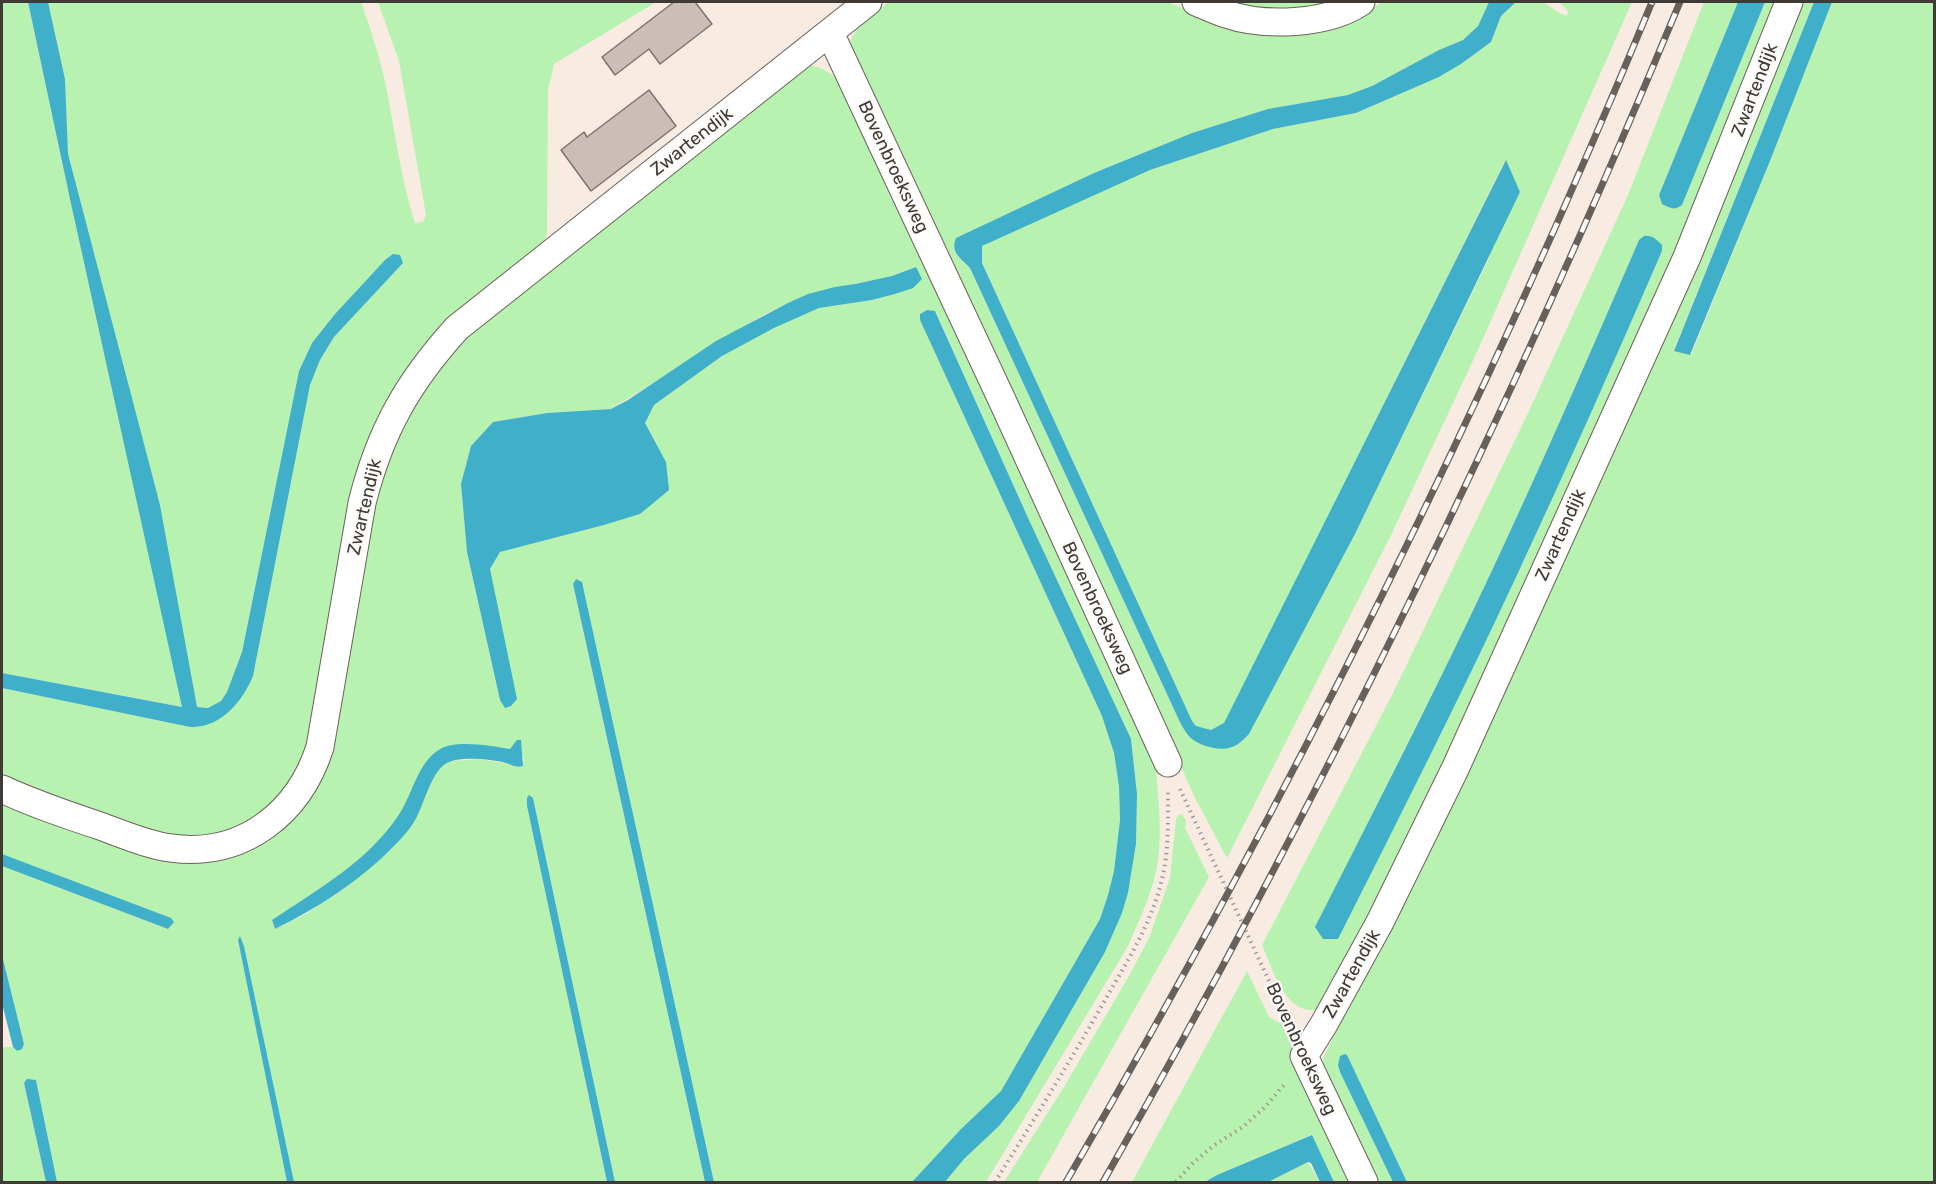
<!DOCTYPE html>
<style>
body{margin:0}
#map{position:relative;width:1936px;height:1184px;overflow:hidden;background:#f8ebe2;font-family:Rubik,sans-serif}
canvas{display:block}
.frame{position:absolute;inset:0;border:3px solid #3f3a36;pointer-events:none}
</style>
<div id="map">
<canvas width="1936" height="1184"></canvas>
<div class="frame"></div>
</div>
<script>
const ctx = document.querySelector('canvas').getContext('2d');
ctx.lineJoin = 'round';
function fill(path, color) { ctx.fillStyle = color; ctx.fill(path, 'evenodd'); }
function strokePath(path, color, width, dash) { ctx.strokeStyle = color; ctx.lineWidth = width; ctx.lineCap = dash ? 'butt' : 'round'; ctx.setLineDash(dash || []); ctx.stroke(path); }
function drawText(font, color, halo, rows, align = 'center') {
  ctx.font = font + ' Rubik,sans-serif'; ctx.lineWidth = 4.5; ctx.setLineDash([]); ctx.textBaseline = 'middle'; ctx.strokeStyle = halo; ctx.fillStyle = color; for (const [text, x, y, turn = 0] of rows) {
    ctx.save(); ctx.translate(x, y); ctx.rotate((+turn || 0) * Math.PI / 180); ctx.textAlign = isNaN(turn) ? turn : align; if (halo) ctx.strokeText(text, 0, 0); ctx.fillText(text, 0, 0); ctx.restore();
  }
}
fill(new Path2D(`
 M2,2H28L69,194L65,79L48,2H361C370,28 379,54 385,82C395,129 400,177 415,223L423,222L426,215L399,61L378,2H656L554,64L548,89L547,234L541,249L404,376L310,744L296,780L255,821L214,837L171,838L2,778V688L190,727H200L253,676L310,385L320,360L334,337L403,263L385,260L335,314L312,343L299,371L242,652L227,692L221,701L208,708L196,707L160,505L73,212L183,707L2,673Z
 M889,2H1168L1223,25L1362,16L1382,2H1489L1478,26L1463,40L1439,50L1372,86L1348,95L1268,109L1192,133L1094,173L957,238C950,253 960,258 970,268L1178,718L1231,748L1240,743L1249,734L1355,534L1489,258L1505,161L1224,724L1211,730L1196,726L1192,721L982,263V245L1150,170L1273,129L1356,113L1439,77L1461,64L1491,42L1501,16L1516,2C1524,1 1537,0 1546,4C1553,8 1559,14 1567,16L1568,11L1559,2H1632L1477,352L1391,535L1227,858L1194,796L1157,711L850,44C854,25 874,13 889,2Z
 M1222,2H1339L1288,12Z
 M1704,2H1738L1659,195L1678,208L1682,204L1765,2H1778L1724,141L1446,765L1371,917L1317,1010C1284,1014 1273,969 1262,945L1393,693L1529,411L1628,195ZM1639,240L1662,245V251C1615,360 1567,468 1517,575C1460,698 1399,818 1338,938L1323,939L1316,927C1376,806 1438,686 1495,564C1545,457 1592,349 1639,240Z
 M1799,2H1814L1674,350L1691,355L1770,161L1832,2H1934V1182H1407L1347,1056L1340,1072L1393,1182H1372L1324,1081L1323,1058L1449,806Z
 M809,65C824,68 834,75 845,85L1156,765C1158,802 1164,840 1155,876C1149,900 1138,923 1128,946L986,1182H945L964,1159L999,1126L1019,1101L1105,952L1122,913L1128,893L1136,844L1137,794L1131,739L1029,520L936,312L927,310L920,314V320L1102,716L1114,753L1119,786L1120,820L1114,871L1108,895L1100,919L1001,1091L961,1129L912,1182H714L582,582L576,580L573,584L705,1182H615L533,798L527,806L607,1182H294L244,946L240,936L238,940L287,1182H57L36,1080L24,1083L46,1182H2V1047H13L18,1051L24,1044L2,955V866L168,929L62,878L2,854V800L167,858L300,809L372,505L404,417L464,335ZM916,267L895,294L872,300L819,308L774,328L722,356L654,405L645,423L666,462L640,514L604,525L500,552L490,569L500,700L467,552L461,485L471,446L493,422L547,413L611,409L763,315L808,294L892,276ZM456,745L510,749L513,746L524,759L523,766L517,767L505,763L478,759L452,761L444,764L436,772L426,796L394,846L338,893L307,913L275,929L272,920C317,891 368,861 399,816C416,791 419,749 456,745Z
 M1182,814L1186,821L1185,828L1209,877L1037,1182H1004L1064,1087L1130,974L1149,938L1170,878L1176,820L1178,815Z
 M1247,971L1269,1017L1282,1024L1352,1182H1334L1311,1135L1217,1175L1205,1182H1132Z
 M1308,1162L1320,1182H1268Z`), '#b7f2b1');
fill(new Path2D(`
 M28,2H48L65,79L68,154L160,505L197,707L208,708L221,701L227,692L242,652L299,371L312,343L335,314L385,260L393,254L400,255L403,263L334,337L320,360L310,385L253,676C242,702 221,728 190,727L2,688V673L182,707L70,199Z
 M1489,2H1520H1516L1501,16L1491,42L1461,64L1439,77L1356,113L1273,129L1150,170L982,246V263L1192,721L1196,726L1211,730L1224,723L1506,160L1520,192L1355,534L1249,734C1243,740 1238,746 1229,748C1217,751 1196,745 1188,735C1184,730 1181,724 1178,718L970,268C961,258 950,253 956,238L1094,173L1192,133L1268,109L1348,95L1372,86L1439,50L1463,40L1478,26Z
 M1738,2H1765L1682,205C1675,211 1670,208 1662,204L1659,195Z
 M1814,2H1832L1770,161L1690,355L1674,351Z
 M1644,236C1652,235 1656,239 1662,245V251C1615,360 1567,468 1517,575C1460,698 1399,818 1338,939H1323L1315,927C1376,807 1438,686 1495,564C1545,457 1592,349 1639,240Z
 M916,267L922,279L913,288L895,294L872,300L819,308L774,328L722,356L654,405L645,423L666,462L669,490L640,514L604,525L500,552L490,569L517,699L511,706L505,708L500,700L467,552L461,484L471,446L493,422L547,413L611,409L628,400L716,341L788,303L808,294L835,287L855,284L892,276Z
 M927,310L935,311L1029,520L1131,739L1137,794L1136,844L1128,893L1122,913L1105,952L1019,1101L999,1126L964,1159L945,1182H912L961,1129L1001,1091L1100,919L1108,895L1114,871L1120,820L1119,786L1114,753L1102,716L920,320V314Z
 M576,579L582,582L714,1182H705L573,584Z
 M517,740H521L523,766C516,768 512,765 506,763C491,759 460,756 447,763C431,771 424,806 414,822C409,830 401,839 394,846C360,881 318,908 275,929L272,920C317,890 367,862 398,816C413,795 417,761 442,748C458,740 492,746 510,749Z
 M529,795L533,798L615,1182H607L527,806V798Z
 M2,854L171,918L174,922L168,929L2,866Z
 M240,936L244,946L294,1182H287L238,940Z
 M2,955L24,1044L22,1049L17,1051L13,1047L2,1003Z
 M1345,1054L1347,1055L1407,1182H1393L1340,1072L1338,1065L1340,1056Z
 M27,1079L36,1080L57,1182H46L24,1083Z
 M1312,1135L1334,1182H1320L1311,1163L1308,1162L1268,1182H1205L1217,1175Z`), '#3fafca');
const building = new Path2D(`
 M674,2H695L712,24L660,64L649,49L615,75L602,57Z
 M649,90L676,126L591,191L561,150L584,132L587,137Z`);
fill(building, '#ccbdb7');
strokePath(building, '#80736d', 1.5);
const minor = new Path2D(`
 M1196,2C1206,6 1216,11 1226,14C1264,27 1327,25 1361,2
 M830,33L1002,400L1168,763
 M2,789C34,804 67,815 100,826C123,834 147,845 171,848C243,858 299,813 320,747L362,503C380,431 408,382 457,328L868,2
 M1364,1182L1304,1056L1324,1024L1380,922L1455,769L1687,257L1789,2`);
strokePath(minor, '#6d625a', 29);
strokePath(new Path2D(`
 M1180,789L1289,1024
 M995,1182C1032,1123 1069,1063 1104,1002C1126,963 1152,923 1162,879C1169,851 1168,821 1168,792
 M1176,1182L1193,1163L1213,1146L1244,1126L1264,1108L1284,1085`), '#a39a93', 4, [1.5, 4.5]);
strokePath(minor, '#fff', 27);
const rail = new Path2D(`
 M1066,1182C1287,802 1484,408 1652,2
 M1103,1182C1320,801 1512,407 1680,2`);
strokePath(rail, '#67605b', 7);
strokePath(rail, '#fdfbf9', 4.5, [14]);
drawText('18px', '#3f3a36', '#fdfbf9', [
 ["Zwartendijk",1755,90,-69],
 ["Zwartendijk",692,142,-38],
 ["Bovenbroeksweg",893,167,65],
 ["Zwartendijk",365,507,-77],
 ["Zwartendijk",1561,535,-66],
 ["Bovenbroeksweg",1097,608,65],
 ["Zwartendijk",1352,974,-61],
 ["Bovenbroeksweg",1301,1049,65]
]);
</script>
